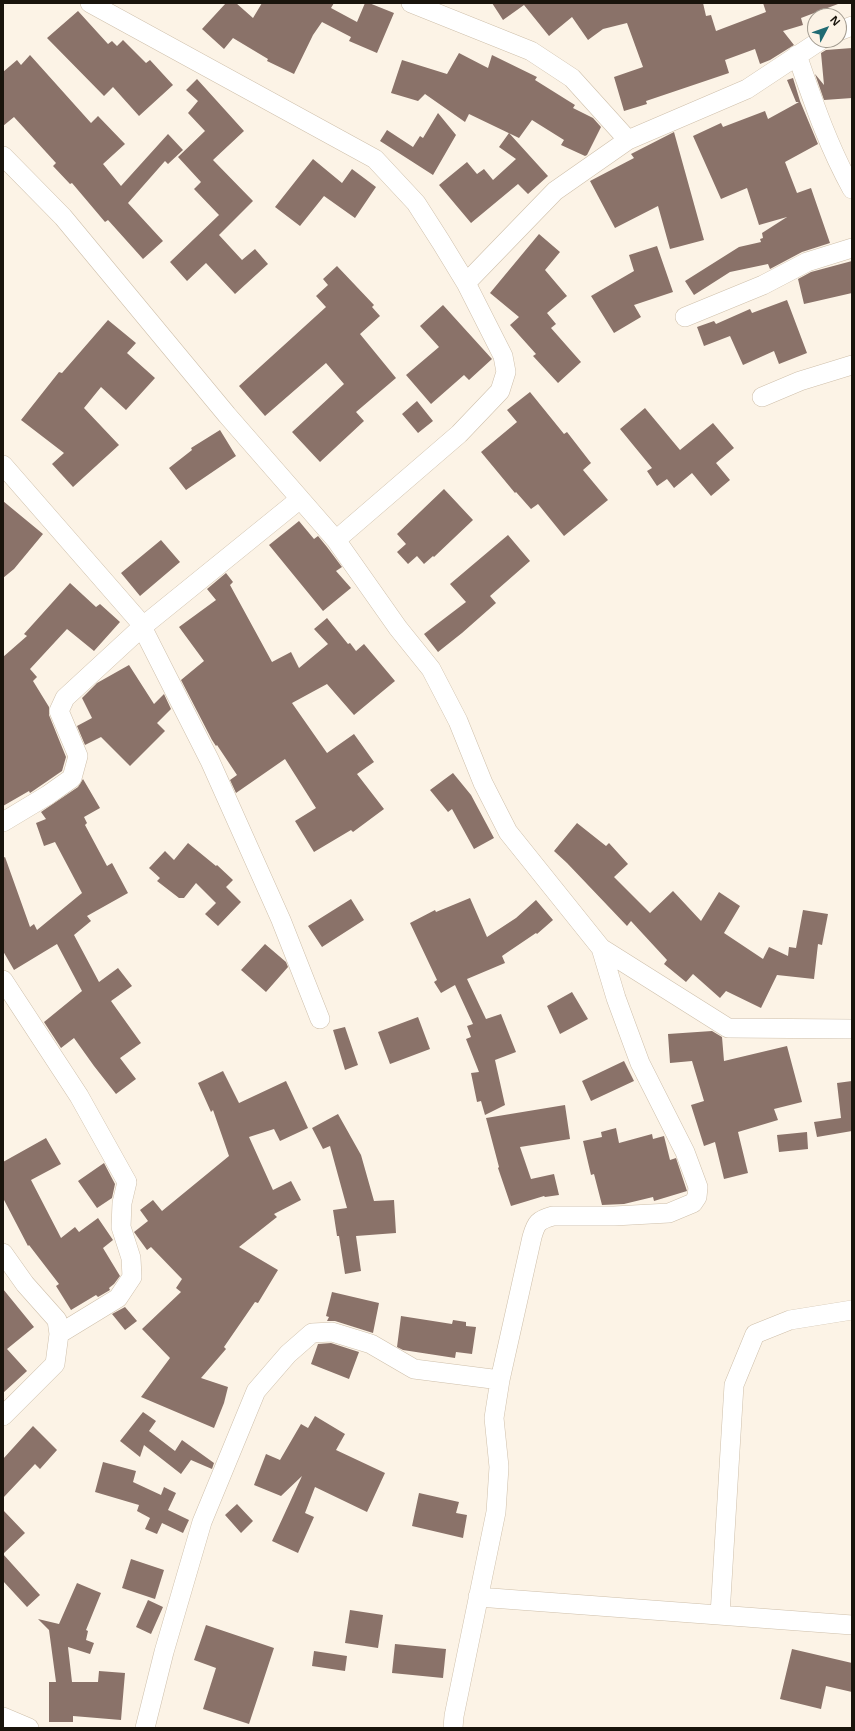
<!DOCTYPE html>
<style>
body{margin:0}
#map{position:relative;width:855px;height:1731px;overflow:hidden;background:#fcf3e6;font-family:"Noto Sans",sans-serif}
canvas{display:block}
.frame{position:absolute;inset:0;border:4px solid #19140c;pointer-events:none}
.north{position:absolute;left:807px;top:8px;width:40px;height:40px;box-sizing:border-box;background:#fcf3e6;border:1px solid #a19a8f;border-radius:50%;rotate:49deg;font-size:11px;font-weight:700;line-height:16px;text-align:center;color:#19140c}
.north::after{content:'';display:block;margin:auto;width:14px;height:18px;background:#206b73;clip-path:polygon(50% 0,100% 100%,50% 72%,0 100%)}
</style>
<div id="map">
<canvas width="855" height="1731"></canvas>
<div class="frame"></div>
<div class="north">N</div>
</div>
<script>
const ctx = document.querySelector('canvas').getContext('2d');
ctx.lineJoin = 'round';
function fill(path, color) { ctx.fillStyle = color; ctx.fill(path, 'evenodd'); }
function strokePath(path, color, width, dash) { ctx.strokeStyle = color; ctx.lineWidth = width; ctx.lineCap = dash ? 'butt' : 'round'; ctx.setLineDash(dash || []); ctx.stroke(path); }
fill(new Path2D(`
 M226,3H236L253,18L262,3H334L331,8L357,22L365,3H369L394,13L377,53L349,41L351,37L322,22L313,35L294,74L267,61L268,59L233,38L224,49L202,29Z
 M492,3H703L706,16L711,15L716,31L766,12L763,3L838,4L801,18L803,25L783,31L794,45L770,60L760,64L755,49L725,60L729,73L646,101L647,104L624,111L614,77L643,67L627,23L603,29L588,40L572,17L549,36L524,5L503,20Z
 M78,11L108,44L112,41L117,46L123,40L146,63L150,60L173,85L139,116L113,87L104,96L47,38Z
 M852,48V98L824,100L815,74L824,85L821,53L826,50Z
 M459,53L488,68L492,55L537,77L535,80L575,105L573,108L593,118L601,127L587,155L585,156L561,145L564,140L532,120L519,138L469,114L465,122L425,94L418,101L391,93L402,60L447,74Z
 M30,55L91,123L98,116L125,144L103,164L121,186L168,134L183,150L168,164L165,161L128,203L163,241L143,259L108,220L105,222L72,183L70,184L53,166L56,163L14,117L3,126V72L17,60L21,65Z
 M793,78L800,101L818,144L785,162L797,193L811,188L830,243L802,252L770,269L768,264L730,272L694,295L685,281L739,247L761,242L760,239L763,238L762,233L787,217L759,225L747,188L721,199L693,136L721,123L723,127L765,111L768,119L799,102H796L787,80Z
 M197,79L244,131L213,160L253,201L219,235L242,260L255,249L268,264L235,294L206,263L187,281L170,262L219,215L194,189L201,182L178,157L205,131L188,113L198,101L186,90Z
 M438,113L456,135L433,175L380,141L387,130L413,147L420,136L423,138Z
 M674,132L704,240L670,249L658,206L615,228L590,181L634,158L631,154Z
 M509,133L548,176L528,194L518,184L471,223L439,185L467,162L477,174L484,169L493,180L516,159L499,147Z
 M313,159L342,183L352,169L376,187L355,218L324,196L300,226L275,207Z
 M539,234L560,252L545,270L567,296L547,313L556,324L551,328L581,362L558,383L533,356L536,354L510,325L519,317L490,293Z
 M657,246L673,292L634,305L641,317L614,333L591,296L634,271L629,255Z
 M852,261V293L804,304L798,279L811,272Z
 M337,266L374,305L372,307L380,316L360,334L396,378L356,412L364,421L320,462L292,432L344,384L326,363L265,416L239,386L326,307L316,296L328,285L323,279Z
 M787,300L807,353L779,364L774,351L743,365L730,336L704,346L697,327L714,321L716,324L750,309L752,313Z
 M443,305L492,359L469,380L464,375L431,404L406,375L439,347L420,326Z
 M108,320L136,343L127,353L155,378L126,410L101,387L84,408L119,445L73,487L52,464L64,453L21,420L59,372L62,373Z
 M530,392L564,434L567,432L591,463L583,470L608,500L564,536L538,504L531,509L516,492L515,493L481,452L517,422L507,410Z
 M417,401L433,421L418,433L402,414Z
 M645,408L680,450L713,423L734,448L716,463L730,480L711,496L692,473L674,488L667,479L657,486L647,471L652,468L620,429Z
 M220,430L236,456L186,490L169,468L192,450L191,448Z
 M444,489L473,520L434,557L433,556L424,564L417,556L408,564L397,552L406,544L397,534Z
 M3,501L43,534L14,569L3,578Z
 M299,521L314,539L318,536L327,547L342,567L336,571L351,588L323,611L269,545Z
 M508,535L530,561L490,596L496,603L462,633L438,652L424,634L466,602L450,584Z
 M161,540L180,562L140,596L121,573Z
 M226,573L233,582L230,585L272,662L291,652L299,668L328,644L314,629L327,618L348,644L350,643L356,651L364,644L395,681L354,715L327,684L292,703L327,753L354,734L374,762L357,774L384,809L353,832L351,830L314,852L295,821L316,808L285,759L236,793L230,780L237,775L217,745L216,746L212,740L181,680L204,661L179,627L216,600L207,589Z
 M70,583L96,607L100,604L120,622L94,651L67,629L30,669L37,677L33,681L49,707V715L66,757L62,771L30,793L29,791L3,806V657L27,636L24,634Z
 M129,665L154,704L164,694L171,709L157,723L165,731L130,766L101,737L85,745L77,726L92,718L82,698L97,683Z
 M453,773L471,795L494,838L474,849L452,809L448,812L430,790Z
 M83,779L100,808L84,817L87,823L85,825L107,866L112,863L128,893L87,916L91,921L74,935L99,982L118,968L132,986L111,1001L141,1043L120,1058L136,1079L116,1094L94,1066L74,1038L61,1048L44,1022L82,991L57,944L14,970L3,951V858L5,857L30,927L34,924L37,930L82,893L55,842L44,846L36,823L46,819L41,812L78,787Z
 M577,823L606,846L609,843L628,864L614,877L650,913L673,891L701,921L719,892L740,906L724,933L763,959L769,947L788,956L789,947L796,948L803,910L828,914L822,945L818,944L814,979L777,975L761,1008L726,991L720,998L693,974L686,982L664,964L667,960L631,921L627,926L567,863L554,851Z
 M188,843L216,866L217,865L233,880L226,887L241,902L218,926L205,914L216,903L196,883L184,898H179L157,881L160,878L149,868L165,851L174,860Z
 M470,898L487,937L516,918L536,900L553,920L537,934L536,933L502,956L505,963L467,979L486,1019L501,1014L516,1052L495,1060L505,1105L485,1115L481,1101L477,1102L471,1073L479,1072L466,1039L471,1037L467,1026L473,1024L455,985L441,993L434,982L437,980L410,923L435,910L436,912Z
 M351,899L364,920L322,947L308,926Z
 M265,944L286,962L288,967L266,992L241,970Z
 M572,992L588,1019L560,1034L547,1006Z
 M418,1017L430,1049L390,1064L378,1032Z
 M345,1027L358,1065L345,1070L333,1030Z
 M712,1031L722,1037L724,1061L787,1046L802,1102L774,1109L778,1120L738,1132L748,1173L724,1179L715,1142L704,1146L691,1105L704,1101L692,1061L670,1063L668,1034Z
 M624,1061L634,1081L591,1101L582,1081Z
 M223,1071L239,1103L286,1081L308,1128L280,1141L274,1129L249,1137L273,1190L291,1181L301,1200L274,1214L277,1217L239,1247L278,1270L258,1303L255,1302L224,1347L226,1349L201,1378L228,1387L224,1403L214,1428L141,1397L170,1358L142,1329L181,1292L176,1288L182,1279L151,1247L147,1250L134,1232L148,1221L140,1210L153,1200L162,1211L229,1156L213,1110L211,1112L198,1083Z
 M852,1081V1131L817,1137L814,1122L841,1118L837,1083Z
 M565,1105L570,1139L520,1147L531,1179L554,1174L559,1195L545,1197L544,1196L511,1206L498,1168L499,1167L486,1118Z
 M338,1114L361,1155L374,1201L394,1200L396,1233L356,1236L361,1271L345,1274L339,1236H337L333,1210L347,1208L330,1146L323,1149L312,1128Z
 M616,1128L619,1143L652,1134L653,1139L664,1136L670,1160L676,1158L687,1191L654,1201L653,1197L624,1204L602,1205L594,1174L591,1175L583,1141L602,1137L601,1132Z
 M807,1132L808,1149L779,1152L777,1135Z
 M46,1138L61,1164L31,1180L61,1238L75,1227L79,1232L98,1218L113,1240L103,1248L120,1276L114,1284L109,1288L110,1290L98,1297L96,1295L71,1310L56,1286L59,1284L29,1245L28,1246L3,1198V1162Z
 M104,1163L115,1184L112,1198L97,1208L78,1181Z
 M3,1289L34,1327L7,1349L27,1371L3,1393Z
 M332,1292L379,1303L373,1333L335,1321H327L329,1317L326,1316Z
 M125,1307L137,1321L125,1330L112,1314Z
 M401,1316L452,1324L453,1320L466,1322V1326L476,1327L472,1354L456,1352L455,1358L403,1350L397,1347Z
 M331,1343L359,1352L349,1379L311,1364L318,1344Z
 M143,1412L156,1421L149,1431L175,1451L182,1440L214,1463L212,1469L191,1460L181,1474L144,1445L140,1457L120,1441Z
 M315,1416L345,1434L336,1450L385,1473L367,1512L315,1487L305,1513L314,1517L298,1553L272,1541L302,1476L281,1496L254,1485L266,1454L280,1460L301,1424L308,1428Z
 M33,1426L57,1450L40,1469L35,1464L3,1498V1459Z
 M103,1462L136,1471L133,1482L161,1495L164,1487L176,1493L168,1510L189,1520L183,1533L162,1523L157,1534L145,1529L150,1518L137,1511L139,1505L95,1492Z
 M419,1493L459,1502L456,1513L467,1515L463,1538L412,1526Z
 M237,1504L253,1521L241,1533L225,1515Z
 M3,1510L25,1533L3,1554L40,1595L27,1607L3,1581Z
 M131,1559L164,1570L155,1599L122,1588Z
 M77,1583L101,1593L86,1630L88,1631L86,1640L94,1643L90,1654L68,1647L72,1682H98L99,1671L125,1673L121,1720L73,1716V1722H49V1682H56L49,1630L38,1619L59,1624Z
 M148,1600L163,1607L151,1634L136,1627Z
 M350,1610L383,1615L378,1648L345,1643Z
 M206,1625L274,1648L249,1724L203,1709L216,1668L194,1660Z
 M395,1644L446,1649L443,1678L392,1673Z
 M792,1649L852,1663V1692L826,1686L821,1709L780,1699Z
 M314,1651L347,1656L345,1671L312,1666Z`), '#8a7269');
const minor = new Path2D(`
 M411,3L531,51L572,78L628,140
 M839,31L852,26
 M797,55C813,101 828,146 852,189
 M3,156L63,217L227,415L336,540L459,434L500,391L506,372L503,356L466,283L441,242L416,203L375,159L90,3
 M466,283L555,191L628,140L747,89L821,40
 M685,317L763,285L807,262L852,248
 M762,397L800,381L852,365
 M3,465L139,621L210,761L281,920L320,1019
 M336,540L398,628L431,669L458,721L483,783L508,832L601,948L616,998L640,1063L685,1152L698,1187L697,1197L693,1203L669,1213L614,1216H553C538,1220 536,1223 532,1237L500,1380L494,1418L499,1467L496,1512L454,1716L453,1728
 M3,822L48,795L72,778L78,756L59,711L65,698L142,627L300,499
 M601,948L728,1028L852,1029
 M3,980L79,1096L127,1182L122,1203L121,1227L131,1258L132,1277L118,1298L59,1334
 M3,1253L25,1284L57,1320L59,1334L55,1364L3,1416
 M478,1597L852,1625
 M720,1615L734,1385L755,1334L790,1320L852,1310
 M3,1717L29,1728
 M145,1728L164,1652L202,1522L256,1391L288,1354L312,1333L332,1332L371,1344L414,1369L500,1380`);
strokePath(minor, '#cebfaa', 20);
strokePath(minor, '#fff', 19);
</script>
